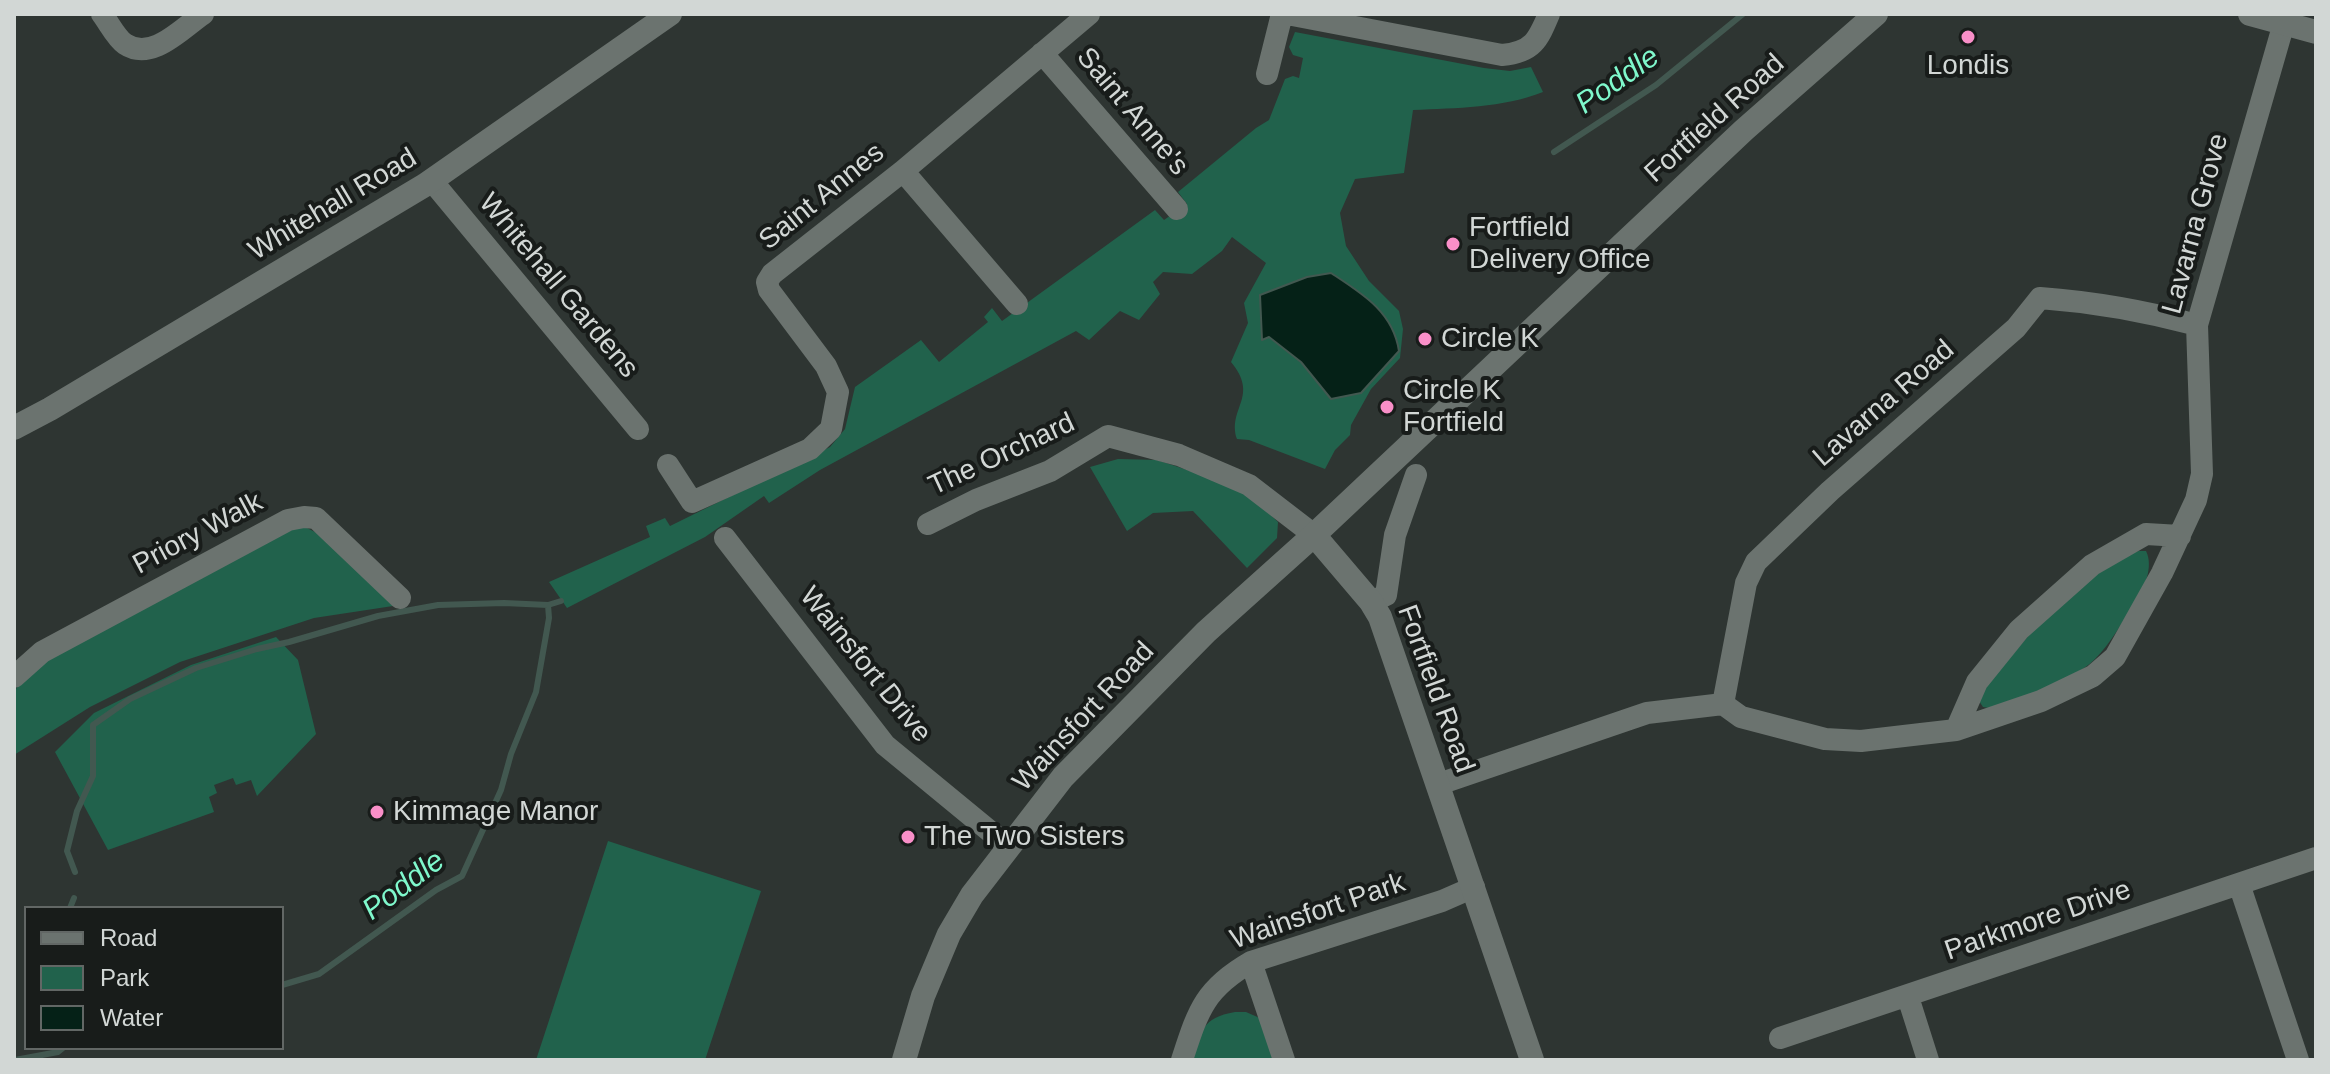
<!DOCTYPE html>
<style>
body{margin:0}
#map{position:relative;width:2330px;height:1074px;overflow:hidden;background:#2e3532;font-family:Helvetica,sans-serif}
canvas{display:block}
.frame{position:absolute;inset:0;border:16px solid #d2d7d5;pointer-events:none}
.legend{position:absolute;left:24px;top:906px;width:260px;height:144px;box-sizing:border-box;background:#181c1a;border:2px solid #626765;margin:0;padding:10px 14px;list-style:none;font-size:24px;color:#d2d7d5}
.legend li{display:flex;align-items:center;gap:16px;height:40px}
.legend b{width:40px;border:2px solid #626765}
</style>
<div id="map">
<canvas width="2330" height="1074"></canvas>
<div class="frame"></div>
<ul class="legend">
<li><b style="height:10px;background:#6b736f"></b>Road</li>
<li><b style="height:22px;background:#21624c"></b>Park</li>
<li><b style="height:22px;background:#052117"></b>Water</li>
</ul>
</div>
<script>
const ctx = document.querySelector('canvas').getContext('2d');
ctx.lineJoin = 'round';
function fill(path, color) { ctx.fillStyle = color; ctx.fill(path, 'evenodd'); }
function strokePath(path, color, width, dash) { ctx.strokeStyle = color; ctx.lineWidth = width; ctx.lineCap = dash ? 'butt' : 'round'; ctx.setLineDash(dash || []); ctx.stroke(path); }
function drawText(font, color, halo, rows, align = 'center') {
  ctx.font = font + ' Helvetica,sans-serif'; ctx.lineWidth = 8; ctx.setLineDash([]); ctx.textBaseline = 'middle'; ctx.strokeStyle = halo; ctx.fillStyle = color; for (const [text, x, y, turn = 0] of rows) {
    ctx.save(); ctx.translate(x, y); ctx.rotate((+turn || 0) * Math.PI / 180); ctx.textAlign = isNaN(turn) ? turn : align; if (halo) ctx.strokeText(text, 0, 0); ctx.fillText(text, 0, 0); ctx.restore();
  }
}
fill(new Path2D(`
 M1295,32L1484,68L1510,71L1531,67L1543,92C1503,108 1456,108 1413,110L1404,173L1355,179L1340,213L1346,246L1369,281L1399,311L1403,329L1400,358L1371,389L1351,425L1350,435L1335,450L1325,469L1249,440L1237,439C1227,408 1260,397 1231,362L1248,323L1244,303L1266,263L1232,237L1222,251L1192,274L1163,272L1153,282L1160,294L1139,320L1120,311L1089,340L1076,331L820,470L769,503L764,496L705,537L567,608L549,582L650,537L646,526L665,518L670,526L830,447L845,429L855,387L921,340L939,362L988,322L984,317L992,308L1002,321L1155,210L1164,220L1187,204L1178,192L1256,128L1269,120L1285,79L1293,76L1299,78L1303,58L1293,55L1289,47Z
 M1118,459L1157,460L1242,488L1278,522L1277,538L1247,568L1193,511L1153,513L1127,531L1090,467Z
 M305,527L323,536L393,606L314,618L180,662L90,707L14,755V692L25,675L42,660L288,530Z
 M2139,551H2146C2154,567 2144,589 2135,603C2122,622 2111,643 2095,659C2071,683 2021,697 1989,708L1983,707L1979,701L1981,694C2014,651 2085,563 2139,551Z
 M276,637L298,660L316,734L257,796L251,780L236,785L233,778L214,785L217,793L209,797L214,812L108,850L55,752L94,713L191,665Z
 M608,841L761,891L705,1060H536Z
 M1235,1012H1246L1262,1019L1277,1060H1191C1202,1031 1201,1018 1235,1012Z`), '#21624c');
const water = new Path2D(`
 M1331,273C1363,294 1393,312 1399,351L1361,393L1331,399L1301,362L1269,337L1262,340L1260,295L1307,277Z`);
fill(water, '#052117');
strokePath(water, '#425850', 2);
strokePath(new Path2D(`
 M1554,152L1656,85L1743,14
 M75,872L67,851L77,811L93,776V725L130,699L196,668L257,649L289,642L378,616L438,605L504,603L548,605L561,601
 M70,908L74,898
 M282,985L319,974L436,890L462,876L501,790L511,754L536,692L549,618L548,605
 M15,1060L58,1052L63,1048`), '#425850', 6);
strokePath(new Path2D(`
 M102,14C109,23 116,38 125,44C152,62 182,28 203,14
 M1287,14L1502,55C1533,52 1538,40 1549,14
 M1042,53L1177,209
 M1267,74L1282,14
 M903,171L1017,304
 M432,181L638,429
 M668,465L692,502L810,449L831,429L838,392L826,366L769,290L767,282L772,274L903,171L1089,14
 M928,524L976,500L1050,471L1108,436L1179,455L1249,485L1314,535
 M725,538L885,745L1009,847
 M1371,602L1386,595L1395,535L1416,475
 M14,677L42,652L288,520L304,517L316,518L400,598
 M1723,704L1746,583L1756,562L1830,491L2016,328L2040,298C2094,302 2145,311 2197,325
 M1956,730L1977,682L2019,630L2092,565L2146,534L2180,536
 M1439,784L1647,713L1723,704L1741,717L1825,739L1861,741L1921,734L1956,730L2041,701L2093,676L2115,657L2162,573L2196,500L2202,474L2197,325L2284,23
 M2239,884L2298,1060
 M1251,962L1284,1060
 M1908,997L1928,1060
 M1780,1038L2316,858
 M1182,1060C1198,1011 1204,989 1251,962L1442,901L1474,887`), '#6b736f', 22);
strokePath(new Path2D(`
 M2250,14L2316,32
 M14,428L50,409L425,185L670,14
 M1314,535L1371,602L1380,617L1532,1060
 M904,1060L923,996L949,934L972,895L1063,777L1206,632L1314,535L1744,130L1876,14`), '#6b736f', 24);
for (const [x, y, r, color] of [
 [1968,37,8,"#f98fc8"],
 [1453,244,8,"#f98fc8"],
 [1425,339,8,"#f98fc8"],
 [1387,407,8,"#f98fc8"],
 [377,812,8,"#f98fc8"],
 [908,837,8,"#f98fc8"]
]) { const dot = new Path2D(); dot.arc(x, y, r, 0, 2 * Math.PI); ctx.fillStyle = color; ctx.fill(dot); strokePath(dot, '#181c1a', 3); }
drawText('28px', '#d2d7d5', '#181c1a', [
 ["Londis",1968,66,"center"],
 ["Fortfield",1469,228],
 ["Delivery Office",1469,260],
 ["Circle K",1441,339],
 ["Circle K",1403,391],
 ["Fortfield",1403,423],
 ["Kimmage Manor",393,812],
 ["The Two Sisters",924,837]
], 'left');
drawText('28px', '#d2d7d5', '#181c1a', [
 ["Saint Anne's",1132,112,50],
 ["Fortfield Road",1715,119,-42],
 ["Saint Annes",822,197,-39],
 ["Whitehall Road",333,205,-31],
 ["Lavarna Grove",2196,224,-75],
 ["Whitehall Gardens",558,286,50],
 ["Lavarna Road",1884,404,-41],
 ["The Orchard",1002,455,-25],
 ["Priory Walk",198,534,-28],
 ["Wainsfort Drive",865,665,51],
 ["Fortfield Road",1435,689,70],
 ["Wainsfort Road",1084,717,-47],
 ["Wainsfort Park",1318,912,-19],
 ["Parkmore Drive",2038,921,-19]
]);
drawText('italic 30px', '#7ff8cc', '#181c1a', [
 ["Poddle",1618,81,-35],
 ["Poddle",404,886,-37]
]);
</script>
